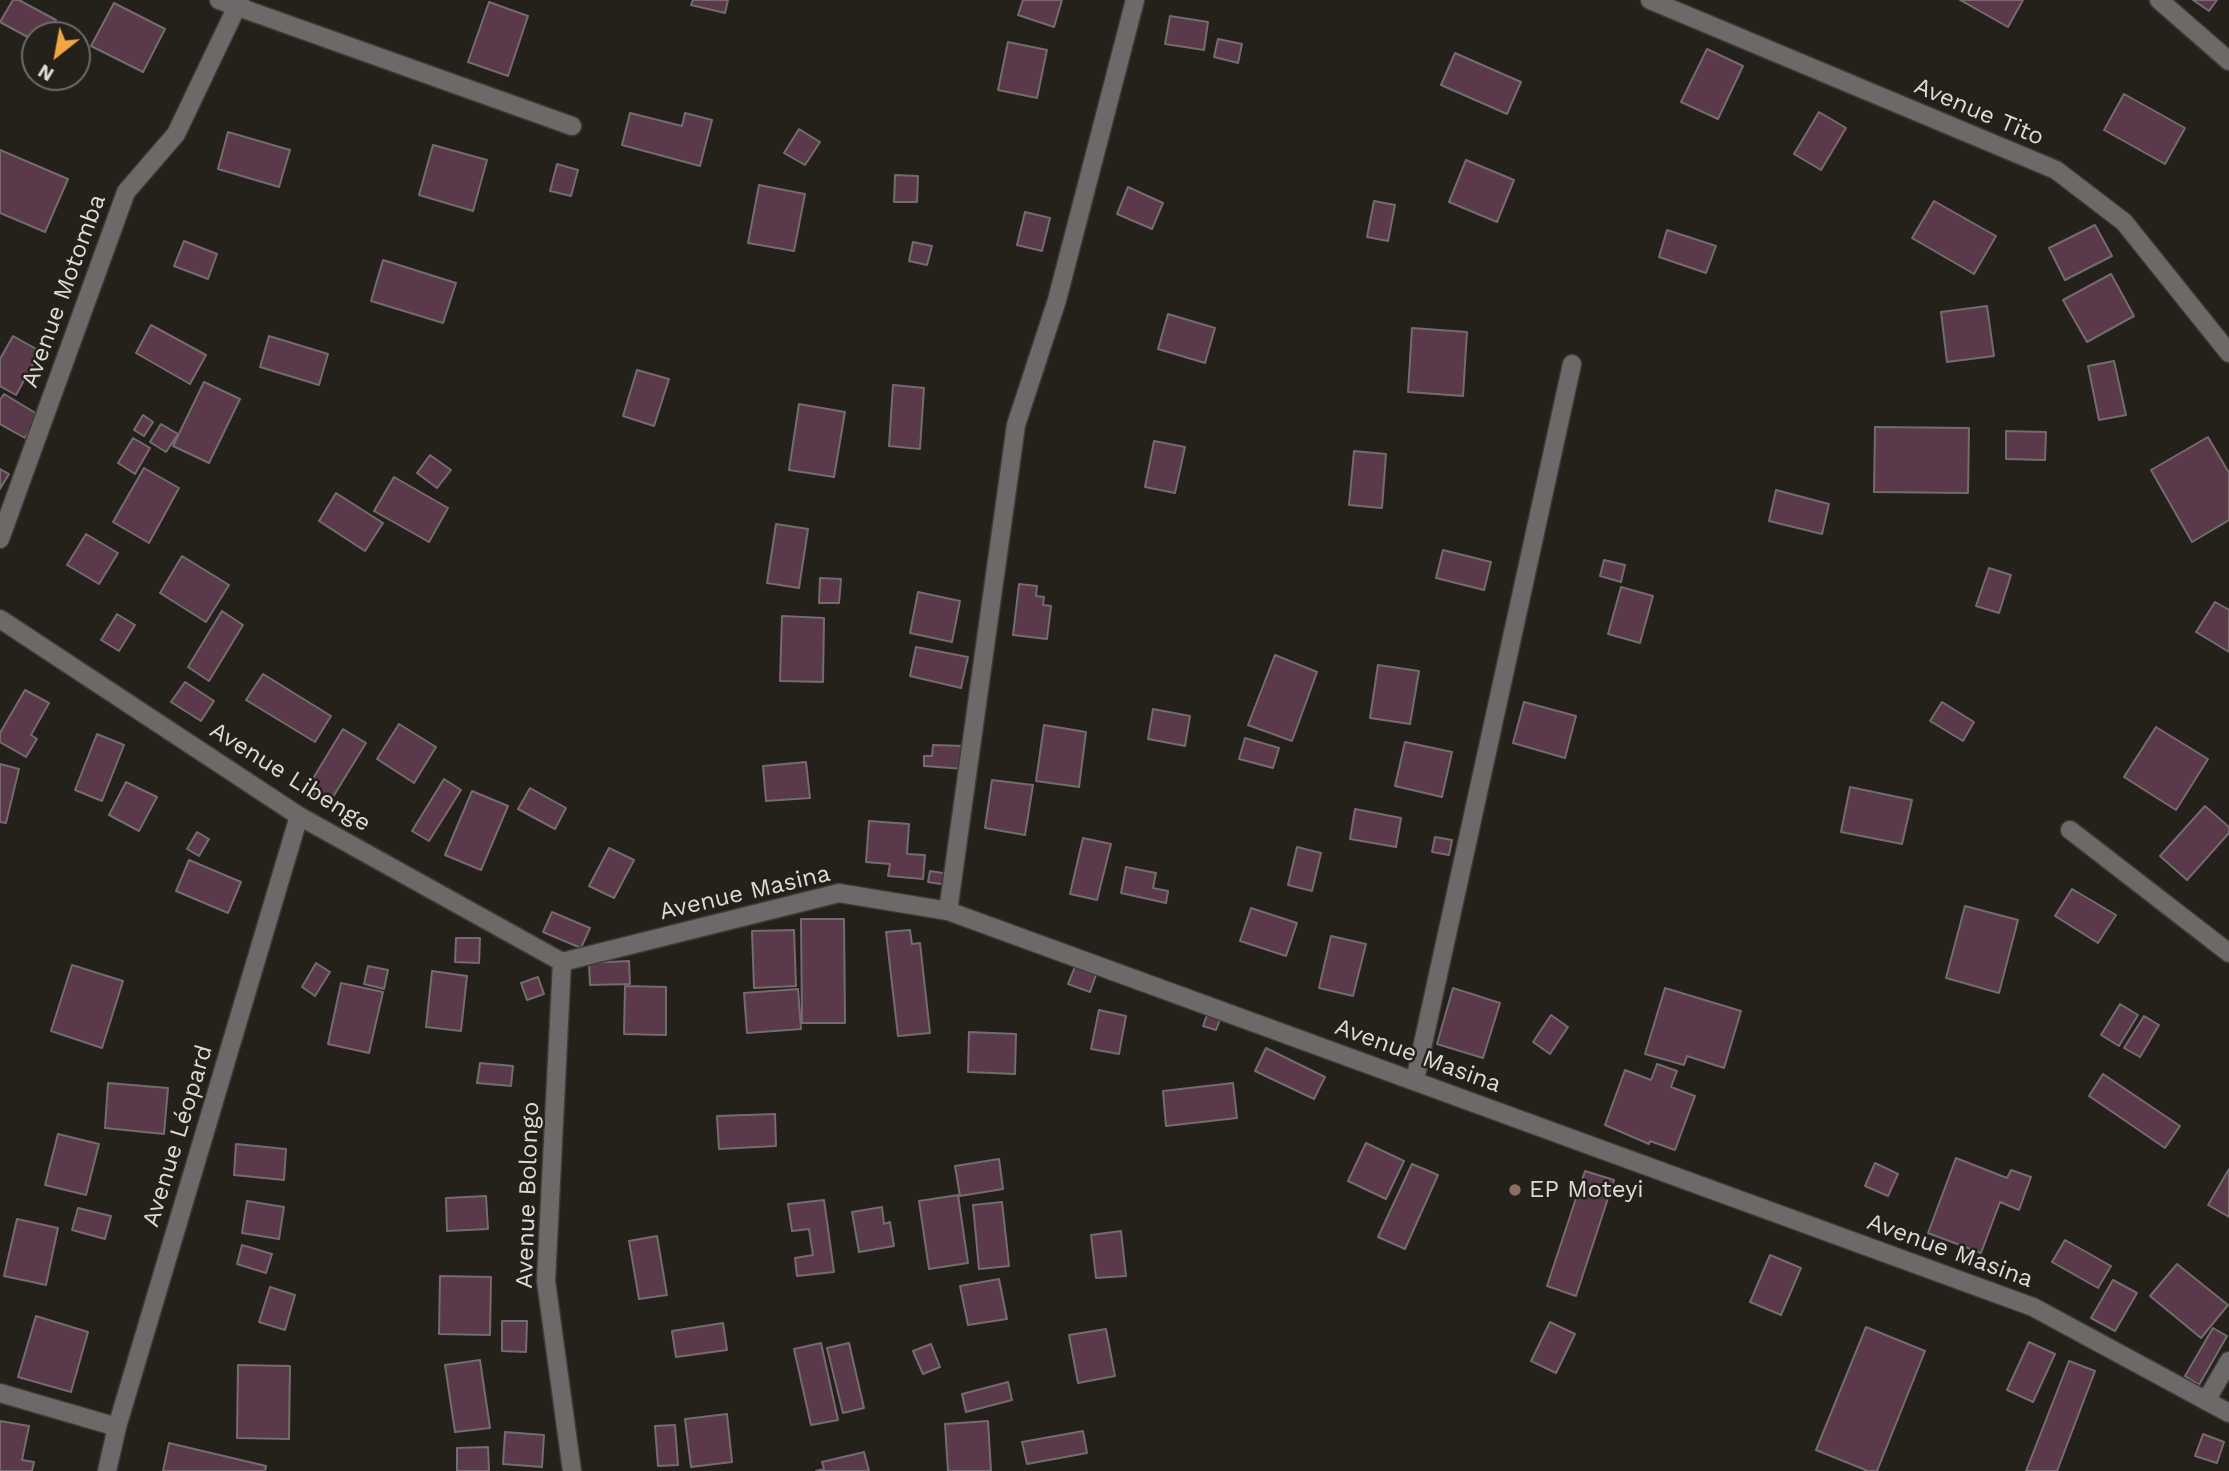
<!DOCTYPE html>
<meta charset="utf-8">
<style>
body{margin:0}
#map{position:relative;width:2229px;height:1471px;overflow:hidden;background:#24211b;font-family:"Work Sans",sans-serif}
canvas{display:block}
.north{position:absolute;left:21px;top:21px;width:70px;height:70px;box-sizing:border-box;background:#24211b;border:2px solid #6e6b66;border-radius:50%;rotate:211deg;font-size:19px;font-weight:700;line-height:28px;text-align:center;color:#dedbd7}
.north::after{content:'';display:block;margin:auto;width:24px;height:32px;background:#efa73e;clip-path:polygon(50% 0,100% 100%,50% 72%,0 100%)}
</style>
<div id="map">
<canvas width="2229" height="1471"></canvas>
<div class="north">N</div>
</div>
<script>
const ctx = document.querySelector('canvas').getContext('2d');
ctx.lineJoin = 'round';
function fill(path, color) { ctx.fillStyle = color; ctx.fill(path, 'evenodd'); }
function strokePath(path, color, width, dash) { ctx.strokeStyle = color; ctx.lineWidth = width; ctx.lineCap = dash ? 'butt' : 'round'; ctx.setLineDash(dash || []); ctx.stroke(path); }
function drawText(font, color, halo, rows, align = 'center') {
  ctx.font = font + ' "Work Sans",sans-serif'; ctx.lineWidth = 5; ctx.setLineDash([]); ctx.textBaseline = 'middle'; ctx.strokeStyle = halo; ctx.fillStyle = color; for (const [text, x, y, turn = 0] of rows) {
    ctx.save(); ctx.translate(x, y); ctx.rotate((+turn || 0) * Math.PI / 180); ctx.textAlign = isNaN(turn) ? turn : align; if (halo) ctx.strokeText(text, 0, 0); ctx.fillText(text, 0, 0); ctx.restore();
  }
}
const building = new Path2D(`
 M13,0H19L56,20L48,35H35V41L0,22Z
 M693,0H728L725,13L691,5Z
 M1023,0H1062L1054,27L1018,15Z
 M1960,0H2023L2008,27Z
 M2193,0H2217L2209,11Z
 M489,2L528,16L508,76L468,62Z
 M114,3L165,29L143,72L91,46Z
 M1170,16L1208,22L1204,50L1165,44Z
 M1218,39L1242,44L1238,63L1214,57Z
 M1008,42L1047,50L1037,98L998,90Z
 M1707,49L1743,66L1718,119L1681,102Z
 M1455,53L1521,82L1507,114L1441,85Z
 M2124,94L2185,128L2165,164L2104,130Z
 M1819,112L1846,128L1821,170L1794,154Z
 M630,113L682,126L685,113L712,120L700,166L622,145Z
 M799,129L820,142L805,165L784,153Z
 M228,132L290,150L279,187L218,169Z
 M433,145L487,160L473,211L419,195Z
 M0,150L68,179L45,232L0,213Z
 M1466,160L1514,180L1497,222L1449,202Z
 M557,164L578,170L571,196L550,191Z
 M895,175L918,176L917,202H894Z
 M759,185L805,194L794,251L748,243Z
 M1128,187L1163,203L1152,229L1117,214Z
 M1374,201L1395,205L1388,241L1367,237Z
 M1934,201L1996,236L1974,274L1912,238Z
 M1025,212L1050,218L1042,251L1017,245Z
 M2095,225L2112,256L2065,280L2049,248Z
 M1667,230L1716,246L1706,273L1659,257Z
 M184,241L217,254L208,279L174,266Z
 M913,242L932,246L927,265L909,261Z
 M383,260L456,283L443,323L371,301Z
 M2111,274L2134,316L2087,342L2063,300Z
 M1987,306L1994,356L1947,362L1941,312Z
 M1168,314L1215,328L1205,363L1158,349Z
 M151,325L206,355L190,384L136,353Z
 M1412,328L1467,332L1463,396L1408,392Z
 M13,336L40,351L16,395L0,386V359Z
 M269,336L328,354L319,385L260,367Z
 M2114,361L2126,415L2099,420L2088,366Z
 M637,370L669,379L654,426L623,416Z
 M204,382L240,399L209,463L173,446Z
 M893,385L924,388L920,449L889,446Z
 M4,394L39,415L25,438L0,424V400Z
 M799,404L845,412L834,477L789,470Z
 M143,415L153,422L144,436L134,430Z
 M161,424L178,434L166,452L150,442Z
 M1875,427L1969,428L1968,493L1874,492Z
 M2006,431L2046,432L2045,460L2006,459Z
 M2208,437L2229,473V520L2192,542L2151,470Z
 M133,438L150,448L135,474L118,463Z
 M1154,441L1185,447L1175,493L1145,487Z
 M1354,451L1386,454L1382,508L1349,505Z
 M430,455L451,470L437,488L417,473Z
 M144,468L179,488L149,543L113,522Z
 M0,469L9,474L0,489Z
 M394,477L448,508L429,542L374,511Z
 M1776,490L1829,504L1822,534L1769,521Z
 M336,493L383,523L365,551L319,521Z
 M776,524L808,529L799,588L767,583Z
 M86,534L118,553L99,584L67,565Z
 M1443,550L1491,562L1484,590L1436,578Z
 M182,556L229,585L206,622L160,593Z
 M1604,560L1625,565L1621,582L1600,576Z
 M1989,568L2011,575L1999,613L1976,606Z
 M820,578L841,579L839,603H819Z
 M1019,584L1037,586L1036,596L1044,597L1043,605L1051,606L1047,639L1013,635Z
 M1621,587L1653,596L1640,643L1608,634Z
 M918,592L960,601L952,642L910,633Z
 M2215,602L2229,610V652L2196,632Z
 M222,611L243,625L209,681L188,667Z
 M117,614L135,625L119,651L101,640Z
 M782,616L824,618L823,682L780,681Z
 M916,647L968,657L961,688L910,676Z
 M1275,655L1317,672L1292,741L1248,725Z
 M1378,665L1419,671L1410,724L1370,718Z
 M263,674L331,716L315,742L246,700Z
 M185,682L214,701L201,721L171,702Z
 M25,690L49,703L31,735L37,739L26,757L0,742V733Z
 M1524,702L1576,716L1565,758L1513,743Z
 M1942,702L1974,722L1963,741L1930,721Z
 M1153,709L1190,716L1185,746L1148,739Z
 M399,724L436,747L414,783L377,759Z
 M1044,725L1086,732L1079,787L1036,781Z
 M2156,727L2208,759L2176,810L2124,777Z
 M343,729L366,743L328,805L306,790Z
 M97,734L124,745L102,801L75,790Z
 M1245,738L1279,748L1273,768L1239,759Z
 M1405,742L1452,752L1442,797L1395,786Z
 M933,745L965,746L964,769L924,766V756H932Z
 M806,762L810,798L766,801L763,766Z
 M0,764L19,769L6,823L0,822Z
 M444,779L461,790L429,841L412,831Z
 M992,780L1033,785L1025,835L985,828Z
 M126,782L157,797L139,831L109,815Z
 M1850,787L1912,800L1902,844L1841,832Z
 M530,788L566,808L555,829L518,809Z
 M472,791L508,806L481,870L445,855Z
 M2205,806L2229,827V833L2187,880L2160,856Z
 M1355,809L1401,818L1396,847L1350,839Z
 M869,821L909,824L907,854L925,855L923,879L888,876L890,864L866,862Z
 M197,832L209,839L199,856L187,849Z
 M1435,837L1452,840L1449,855L1432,852Z
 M1083,838L1111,844L1097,900L1070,894Z
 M1297,847L1321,853L1312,891L1288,885Z
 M609,848L634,860L614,898L589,886Z
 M189,860L241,882L228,913L176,891Z
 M1126,867L1156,873L1153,888L1168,891L1166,903L1121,893Z
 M930,871L949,874L947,885L928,882Z
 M2072,889L2116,915L2098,943L2055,916Z
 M1965,906L2018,920L1999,993L1946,978Z
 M1251,908L1297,923L1286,956L1240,941Z
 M552,912L590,928L581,948L543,932Z
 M801,919H844L845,1023H802Z
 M794,930L796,986L754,988L752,931Z
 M910,930L912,944L920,943L930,1033L898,1036L886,932Z
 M1331,936L1366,944L1353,996L1319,988Z
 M456,938H480L479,963L455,962Z
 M629,961L630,984L590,985L589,963Z
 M316,963L330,972L315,996L302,987Z
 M1076,964L1097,972L1090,992L1068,984Z
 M72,965L123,981L102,1048L51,1031Z
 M368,966L388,970L384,989L364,984Z
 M432,971L467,976L461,1031L426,1027Z
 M538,977L544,994L527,1000L521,983Z
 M341,983L383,992L369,1053L328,1044Z
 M625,986L666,987V1035L624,1034Z
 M1453,988L1500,1003L1483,1058L1437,1044Z
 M1665,988L1741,1011L1724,1068L1687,1056L1684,1065L1645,1054Z
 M798,989L801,1029L747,1033L744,993Z
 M2120,1004L2138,1015L2119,1046L2101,1035Z
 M1210,1007L1223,1012L1216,1030L1203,1026Z
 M1099,1010L1126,1016L1119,1054L1091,1049Z
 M1551,1015L1568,1027L1550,1054L1533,1042Z
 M2144,1016L2159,1025L2140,1057L2124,1048Z
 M969,1032L1016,1034L1015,1074L968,1072Z
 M1266,1048L1325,1077L1314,1099L1255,1071Z
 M480,1063L513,1066L511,1086L477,1083Z
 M1657,1064L1677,1071L1671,1087L1695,1096L1675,1150L1650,1141L1649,1144L1605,1125L1625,1070L1651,1080Z
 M2103,1074L2180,1126L2165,1148L2089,1096Z
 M108,1083L168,1088L164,1134L105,1128Z
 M1233,1083L1237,1118L1166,1126L1163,1091Z
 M775,1114L776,1146L719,1149L717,1116Z
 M58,1134L99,1144L86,1195L45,1185Z
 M1366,1143L1404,1161L1386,1199L1348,1181Z
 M236,1144L286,1149L284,1180L234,1175Z
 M1956,1158L2007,1178L2011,1170L2031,1177L2019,1210L2000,1202L1981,1253L1928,1233Z
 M999,1159L1003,1189L960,1196L955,1166Z
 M1875,1163L1898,1174L1888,1196L1865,1186Z
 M1412,1164L1438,1175L1405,1249L1378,1237Z
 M2229,1169V1217L2208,1205Z
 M1585,1171L1614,1180L1576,1296L1547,1286Z
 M958,1195L968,1263L929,1269L919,1201Z
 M486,1196L488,1229L447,1231L446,1198Z
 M824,1200L834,1272L797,1276L795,1258L813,1255L809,1229L792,1231L788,1204Z
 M247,1201L284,1207L279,1239L242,1233Z
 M1002,1202L1009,1266L979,1269L973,1205Z
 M882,1207L884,1224L890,1222L894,1246L859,1252L852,1212Z
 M78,1208L111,1216L105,1239L72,1230Z
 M17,1219L58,1228L46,1285L4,1276Z
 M1121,1231L1126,1276L1096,1278L1091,1235Z
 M657,1236L667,1295L639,1299L629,1241Z
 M2065,1240L2111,1266L2098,1288L2052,1262Z
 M242,1245L272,1254L266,1273L237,1264Z
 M1770,1255L1801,1268L1781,1315L1750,1302Z
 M2177,1264L2228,1305L2201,1338L2150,1296Z
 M440,1276L491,1277L490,1335L439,1334Z
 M999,1279L1007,1319L968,1325L960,1286Z
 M2113,1280L2137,1293L2115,1331L2091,1318Z
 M270,1287L295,1295L285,1330L259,1322Z
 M36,1316L88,1332L71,1392L18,1377Z
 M502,1321H527L526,1352L502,1351Z
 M1550,1322L1575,1334L1556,1373L1531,1361Z
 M723,1323L727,1350L676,1357L672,1331Z
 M1866,1327L1925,1351L1877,1471H1868L1816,1450Z
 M2213,1328L2227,1336L2199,1385L2185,1376Z
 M1106,1329L1115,1376L1078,1383L1069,1335Z
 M2029,1342L2055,1354L2033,1402L2007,1390Z
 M821,1343L838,1420L811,1425L794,1349Z
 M849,1343L864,1408L843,1413L827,1348Z
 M931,1344L940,1367L923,1374L913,1351Z
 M480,1360L490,1428L455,1432L445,1365Z
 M2069,1361L2095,1371L2057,1471H2026Z
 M238,1365L290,1366L289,1439L237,1438Z
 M1008,1382L1012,1400L966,1412L962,1394Z
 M727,1414L732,1462L691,1467L685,1419Z
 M0,1421L29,1426L22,1460L34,1462L32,1471H0Z
 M988,1421L991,1471H948L945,1424Z
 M675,1425L678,1465L658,1466L655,1426Z
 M1083,1431L1087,1453L1027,1464L1022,1442Z
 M505,1432L544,1435L542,1467L503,1464Z
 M2203,1434L2224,1442L2217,1463L2195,1456Z
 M169,1443L266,1466L265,1471H163Z
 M488,1447L489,1471H457V1448Z
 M864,1452L869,1471H816L824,1469L822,1462Z`);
fill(building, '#5a394a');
strokePath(building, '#746b6f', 2);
const minor = new Path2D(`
 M219,0L572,126
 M1650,0L2056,170L2124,222L2229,353
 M2159,0L2229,61
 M0,539L126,192L176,134L240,0
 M0,619L299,816L562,962
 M2070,830L2229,953
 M948,911L1016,425L1057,300L1135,0
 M562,962L839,893L948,911L2033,1307L2229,1413
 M562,962L546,1281L572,1471
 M1415,1080L1572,364
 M0,1393L117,1427
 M2206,1401L2229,1361
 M107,1471L117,1427L299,816`);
strokePath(minor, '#3e3b35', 21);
strokePath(minor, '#6d6969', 18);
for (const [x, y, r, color] of [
 [1515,1190,7,"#8d6e63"]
]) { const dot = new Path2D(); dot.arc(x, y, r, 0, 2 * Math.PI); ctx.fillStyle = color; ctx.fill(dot); strokePath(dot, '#24211b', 2.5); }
drawText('24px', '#dedbd7', '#24211b', [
 ["Avenue Tito",1979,112,23],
 ["Avenue Motomba",64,291,-70],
 ["Avenue Libenge",290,777,32],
 ["Avenue Masina",745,893,-13],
 ["Avenue Masina",1418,1056,20],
 ["Avenue Léopard",178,1136,-73],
 ["Avenue Bolongo",528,1195,-88],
 ["Avenue Masina",1950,1251,20]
]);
drawText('24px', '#dedbd7', '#24211b', [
 ["EP Moteyi",1529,1190]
], 'left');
</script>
